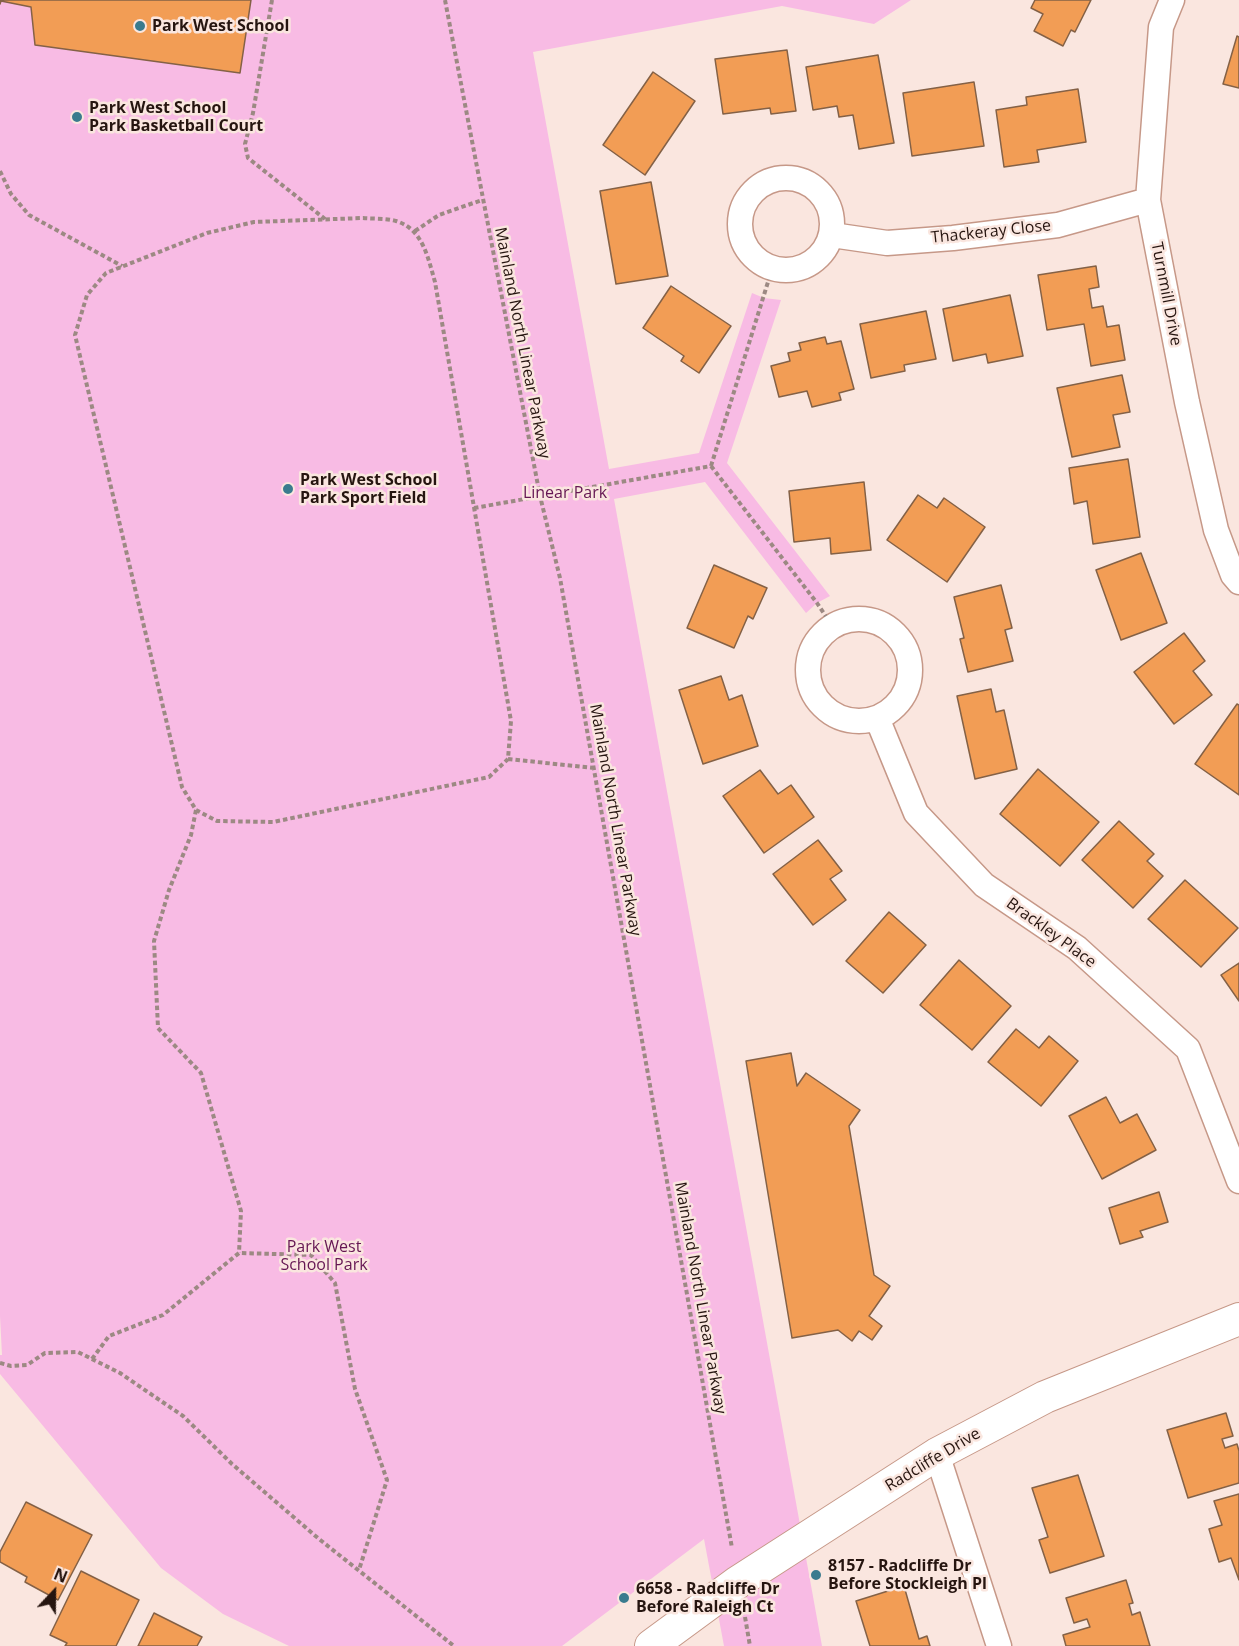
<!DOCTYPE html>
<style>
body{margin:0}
#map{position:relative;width:1239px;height:1646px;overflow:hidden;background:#fae6df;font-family:"Open Sans",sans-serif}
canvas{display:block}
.north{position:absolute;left:24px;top:1562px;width:60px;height:60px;-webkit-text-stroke:4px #fae6df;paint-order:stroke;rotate:22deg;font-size:16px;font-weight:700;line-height:24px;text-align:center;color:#261510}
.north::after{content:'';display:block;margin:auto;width:21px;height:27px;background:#261510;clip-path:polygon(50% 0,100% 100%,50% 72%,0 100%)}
</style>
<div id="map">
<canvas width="1239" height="1646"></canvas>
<div class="north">N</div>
</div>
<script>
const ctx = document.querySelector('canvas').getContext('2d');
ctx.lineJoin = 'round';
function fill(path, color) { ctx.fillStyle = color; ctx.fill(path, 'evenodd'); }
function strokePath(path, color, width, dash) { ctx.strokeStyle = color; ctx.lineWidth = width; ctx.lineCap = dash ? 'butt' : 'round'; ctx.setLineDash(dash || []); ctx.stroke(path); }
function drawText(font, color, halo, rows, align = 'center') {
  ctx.font = font + ' "Open Sans",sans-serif'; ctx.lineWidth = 5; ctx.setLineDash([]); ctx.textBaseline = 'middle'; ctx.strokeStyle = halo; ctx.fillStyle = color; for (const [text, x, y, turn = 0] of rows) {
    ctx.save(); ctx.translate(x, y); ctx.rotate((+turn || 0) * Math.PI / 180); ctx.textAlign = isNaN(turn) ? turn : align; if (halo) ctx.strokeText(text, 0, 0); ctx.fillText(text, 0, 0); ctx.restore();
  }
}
fill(new Path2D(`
 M0,0H911L874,24L782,6L533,52L609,469L699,453L752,293L764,298L781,300L727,463L830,596L817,603L806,613L705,482L614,499L822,1646H724L704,1539L562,1646H289L223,1614L161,1568L0,1374V1355H2L0,1316Z`), '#f8bbe4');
const building = new Path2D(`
 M0,0H251L240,73L35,45L31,7L1,1L0,4Z
 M1035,0H1091L1075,32L1071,30L1063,46L1034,31L1043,14L1031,8Z
 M1237,36L1239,37V88L1223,84Z
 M787,50L796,111L771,114L770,108L723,114L715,59Z
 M878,55L894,143L859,149L853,115L839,117L837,106L813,110L806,67Z
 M653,72L695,101L645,175L603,145Z
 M974,82L984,146L912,156L903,93Z
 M1078,89L1086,142L1037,150L1039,162L1004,167L996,110L1027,105L1026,97Z
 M651,182L668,276L616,284L600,191Z
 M1096,266L1099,287L1089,289L1092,308L1103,306L1107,327L1119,325L1125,360L1091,366L1084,324L1047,330L1038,275Z
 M671,286L731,326L699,373L681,361L684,356L643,328Z
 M1010,295L1023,356L988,363L986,354L953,361L943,309Z
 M926,311L936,359L904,365L905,371L871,378L860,324Z
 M825,337L827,344L841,341L854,389L839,393L841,400L812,407L807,391L779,397L771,366L790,361L788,353L801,350L799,343Z
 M1122,375L1130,412L1113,415L1120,447L1072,457L1057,388Z
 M1128,459L1140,537L1093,544L1087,501L1074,504L1069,468Z
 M864,482L871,550L831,554L830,538L794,542L789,491Z
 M918,495L937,508L944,498L985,527L947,582L887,540Z
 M1141,553L1167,623L1121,640L1096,570Z
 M714,565L767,588L753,619L748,616L734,648L687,628Z
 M1001,585L1012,628L1005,630L1013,661L968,672L960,639L964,638L954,597Z
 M1184,633L1205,661L1193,671L1212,695L1174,724L1134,672Z
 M721,676L729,700L742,695L758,746L703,764L679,690Z
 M991,689L996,712L1004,710L1017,769L975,779L957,696Z
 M1237,704L1239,705V795L1195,764Z
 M1038,769L1099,822L1060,866L1000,814Z
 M760,770L778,794L791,785L814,817L764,853L723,796Z
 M1119,821L1154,854L1147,861L1163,876L1133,908L1082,860Z
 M818,840L842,871L830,879L846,900L813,925L773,874Z
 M1185,880L1238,928L1201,967L1148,919Z
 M889,912L926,945L883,993L846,961Z
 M959,960L1011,1006L972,1050L920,1005Z
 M1239,963V1001L1221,975Z
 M1016,1029L1039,1048L1049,1036L1078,1061L1041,1106L988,1062Z
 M791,1053L797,1086L806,1073L860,1110L849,1126L874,1275L890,1286L869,1316L882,1326L872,1340L859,1331L852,1341L838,1330L792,1338L746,1061Z
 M1106,1097L1120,1123L1137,1114L1156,1150L1102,1179L1069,1116Z
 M1159,1192L1168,1222L1140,1231L1143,1237L1120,1244L1109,1208Z
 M1226,1413L1233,1436L1222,1439L1225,1448L1237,1444L1239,1451V1483L1188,1498L1167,1430Z
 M1078,1475L1104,1556L1050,1573L1039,1540L1048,1537L1032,1488Z
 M1239,1494V1580L1231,1558L1219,1562L1209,1529L1222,1525L1214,1501Z
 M26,1502L92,1535L58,1600L25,1582L27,1577L0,1562V1552Z
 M81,1571L139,1600L116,1646H65L67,1643L50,1635Z
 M1126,1580L1133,1603L1129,1604L1132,1615L1140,1612L1150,1646H1066L1063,1635L1090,1627L1087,1619L1074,1623L1066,1598Z
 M904,1586L919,1639L927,1636L930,1646H870L856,1601Z
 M154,1613L202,1637L197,1646H138Z`);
fill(building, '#f29d55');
strokePath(building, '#846146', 1.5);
const minor = new Path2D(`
 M1172,0L1161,27L1148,200L1187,402L1216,530L1233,575L1239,582
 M740 224a46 46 0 1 1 92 0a46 46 0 1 1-92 0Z
 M832,235L887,243L953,238L1058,225L1148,200
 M808 670a51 51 0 1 1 102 0a51 51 0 1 1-102 0Z
 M877,718L916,813L984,885L1077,948L1188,1049L1239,1181
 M937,1454L999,1646`);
const tertiary = new Path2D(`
 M651,1646L738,1582L937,1454L1045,1397L1239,1319`);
strokePath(minor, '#c69888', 27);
strokePath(tertiary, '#c69888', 34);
strokePath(new Path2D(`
 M272,0L253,113L245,144L248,158L325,219
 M445,0L540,496L560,578L732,1548
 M0,171L11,194L29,215L122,266
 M363,218C373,219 386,218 396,221C423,229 428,258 435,282L511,721L508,759L489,777L273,822L217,821L196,810L182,787L75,335L87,295L106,273L207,233L254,222Z
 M415,231L439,215L482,200
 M711,466L772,269
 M711,466L817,603L833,627
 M474,508L711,466
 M508,759L594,768
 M196,810L191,835L169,890L154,941L158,1028L201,1073L241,1211L239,1253
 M92,1359L109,1336L163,1315L239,1253L311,1255L335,1283L355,1389L387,1480L359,1570
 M0,1363L11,1366L27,1365L45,1353L78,1352L120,1373L183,1416L232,1464L319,1539L454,1646
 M745,1617L750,1646`), '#9c8983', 4, [4.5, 3]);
strokePath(minor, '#fff', 24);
strokePath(tertiary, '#fff', 32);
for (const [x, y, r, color] of [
 [140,26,6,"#3a7b8e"],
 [77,117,6,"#3a7b8e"],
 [288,489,6,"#3a7b8e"],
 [816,1575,6,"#3a7b8e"],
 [624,1598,6,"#3a7b8e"]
]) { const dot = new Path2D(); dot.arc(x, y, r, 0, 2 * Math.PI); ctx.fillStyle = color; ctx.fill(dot); strokePath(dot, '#fae6df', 2); }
drawText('bold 16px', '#261510', '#fae6df', [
 ["Park West School",152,26],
 ["Park West School",89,108],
 ["Park Basketball Court",89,126],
 ["Park West School",300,480],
 ["Park Sport Field",300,498],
 ["8157 - Radcliffe Dr",828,1566],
 ["Before Stockleigh Pl",828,1584],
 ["6658 - Radcliffe Dr",636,1589],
 ["Before Raleigh Ct",636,1607]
], 'left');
drawText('16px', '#261510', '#fae6df', [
 ["Thackeray Close",991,232,-6],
 ["Turnmill Drive",1166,294,79],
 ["Mainland North Linear Parkway",522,343,79],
 ["Mainland North Linear Parkway",615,820,80],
 ["Brackley Place",1051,933,36],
 ["Mainland North Linear Parkway",700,1298,80],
 ["Radcliffe Drive",933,1460,-31]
]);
drawText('16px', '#651653', '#fae6df', [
 ["Linear Park",565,493],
 ["Park West",324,1247],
 ["School Park",324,1265]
]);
</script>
